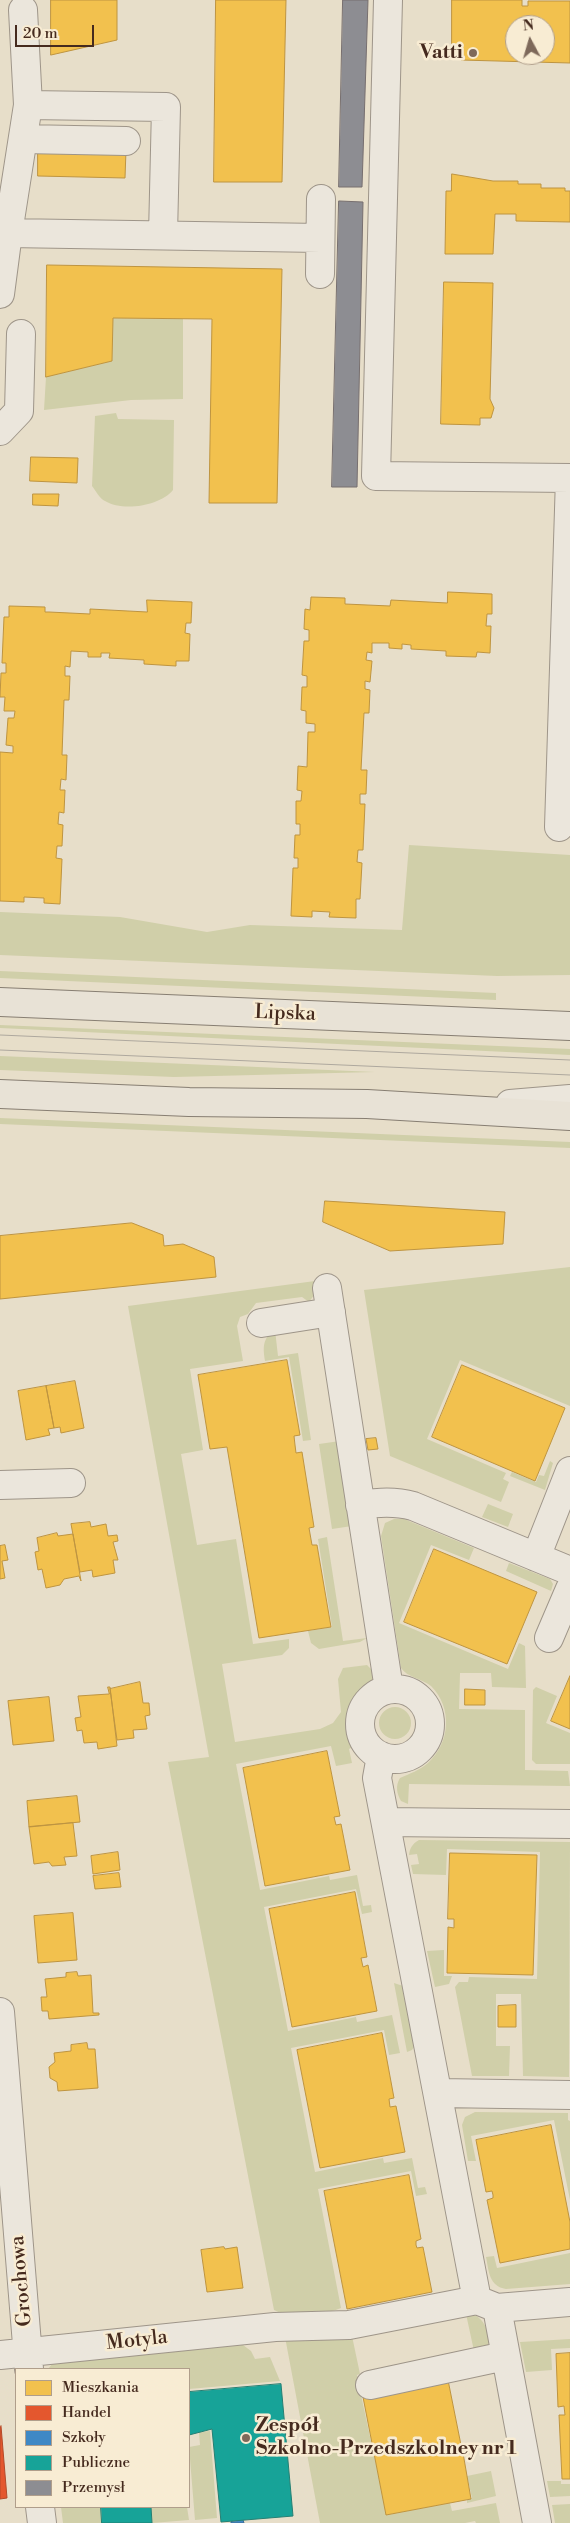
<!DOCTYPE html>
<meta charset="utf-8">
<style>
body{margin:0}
#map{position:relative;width:570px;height:2523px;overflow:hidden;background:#e7dec9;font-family:"Libre Bodoni",serif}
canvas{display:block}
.legend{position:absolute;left:15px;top:2368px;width:175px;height:140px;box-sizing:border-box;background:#f8ecd3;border:1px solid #b09e8b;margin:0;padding:6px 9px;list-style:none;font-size:15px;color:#452a1e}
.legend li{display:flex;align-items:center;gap:10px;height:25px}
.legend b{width:25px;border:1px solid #b09e8b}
.north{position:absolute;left:505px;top:15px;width:50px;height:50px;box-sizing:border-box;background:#f8ecd3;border:1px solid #b09e8b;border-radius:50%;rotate:354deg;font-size:14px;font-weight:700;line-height:20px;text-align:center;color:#452a1e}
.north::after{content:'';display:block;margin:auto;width:18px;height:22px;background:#7e695a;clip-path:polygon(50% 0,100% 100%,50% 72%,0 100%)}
.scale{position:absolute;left:15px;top:25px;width:79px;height:22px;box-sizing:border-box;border:2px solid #452a1e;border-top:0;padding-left:6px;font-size:15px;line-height:18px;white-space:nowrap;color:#452a1e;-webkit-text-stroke:4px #f8ecd3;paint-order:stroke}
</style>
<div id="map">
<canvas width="570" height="2523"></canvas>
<ul class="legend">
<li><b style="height:14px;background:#f2c14e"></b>Mieszkania</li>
<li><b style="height:14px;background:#e4572e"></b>Handel</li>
<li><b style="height:14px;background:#3f88c5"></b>Szkoły</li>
<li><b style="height:14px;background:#17a398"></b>Publiczne</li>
<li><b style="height:14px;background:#8d8d92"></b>Przemysł</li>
</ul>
<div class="north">N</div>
<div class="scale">20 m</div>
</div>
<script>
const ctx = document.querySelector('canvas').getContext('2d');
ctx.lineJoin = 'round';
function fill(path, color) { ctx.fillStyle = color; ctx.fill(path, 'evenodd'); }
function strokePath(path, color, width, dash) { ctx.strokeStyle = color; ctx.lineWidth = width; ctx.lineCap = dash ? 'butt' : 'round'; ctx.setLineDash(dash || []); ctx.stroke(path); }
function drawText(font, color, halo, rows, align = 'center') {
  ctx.font = font + ' "Libre Bodoni",serif'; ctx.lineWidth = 5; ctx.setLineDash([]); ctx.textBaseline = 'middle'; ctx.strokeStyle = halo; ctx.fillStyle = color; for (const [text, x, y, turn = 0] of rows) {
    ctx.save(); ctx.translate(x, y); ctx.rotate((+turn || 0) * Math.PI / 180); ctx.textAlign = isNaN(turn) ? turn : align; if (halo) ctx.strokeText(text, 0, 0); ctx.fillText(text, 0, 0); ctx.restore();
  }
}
fill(new Path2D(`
 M113,318L183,319V399L131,400L44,410L46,377L112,361Z
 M116,413L118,419L174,420L173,490C160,506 123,512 105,501C100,499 96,491 92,486L95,416Z
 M409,845L570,855V975L497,976L0,955V912L120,917L207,932L250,925L402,930Z
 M0,971L496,993V1000L0,978Z
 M0,1025L570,1049V1055L0,1028Z
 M0,1056L375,1072L174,1077L0,1070Z
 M0,1118L570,1142V1148L0,1124Z
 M570,1267V1406L460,1360L427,1439L506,1473L503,1479L509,1482L501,1502L390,1456L364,1290Z
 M315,1281L317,1291L309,1302L302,1297L256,1303L248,1314L240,1317L237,1326L243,1361L190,1369L203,1450L181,1454L197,1545L236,1539L253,1644L289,1639V1648L282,1655L222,1664L235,1742L320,1729L333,1723L341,1712L338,1679L343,1668L367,1665L373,1671L375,1680C373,1686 368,1688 364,1692C348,1707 348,1727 356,1745L349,1749L352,1763L336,1766L331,1746L236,1764L260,1890L329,1876L330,1880L357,1875L363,1906L371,1905L372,1912L362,1914L356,1889L264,1907L288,2031L356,2017L357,2022L392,2015L400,2053L389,2055L384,2030L291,2048L315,2172L383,2158L384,2163L412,2158L418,2188L425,2187L427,2194L416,2196L411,2171L318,2189L341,2308C320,2316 295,2321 274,2310L168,1762L209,1757L128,1306Z
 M275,1330L278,1356L298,1353L311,1440L303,1441L289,1357L265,1361C263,1348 262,1338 275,1330Z
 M340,1441L352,1526L332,1529L319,1444Z
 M550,1461L553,1463L545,1490L510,1476L512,1472L536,1482L539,1475L544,1476Z
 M488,1504L513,1514L508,1527L482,1517Z
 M394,1519H404L474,1548L469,1560L431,1545L399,1623L508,1669L519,1643L525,1646L526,1688L492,1687L491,1673H460L459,1709L525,1710V1770L568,1771L570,1786L409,1784L408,1804L401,1801C397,1794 395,1786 400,1778C409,1774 420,1770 428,1763C450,1743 453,1708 431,1686C422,1679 407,1677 401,1668L381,1536L385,1523Z
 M327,1537L343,1641L367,1638L360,1642L319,1649L311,1643L308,1631L332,1627L318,1539Z
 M509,1563L550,1579L553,1584L551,1591L506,1571Z
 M536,1687L557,1696L546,1723L570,1733V1764H536L532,1760L533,1690Z
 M379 1723a16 16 0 1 1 32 0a16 16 0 1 1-32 0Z
 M419,1840L570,1842L569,2077L523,2076L521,1994H496V2046H510L509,2076H472L455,1987L459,1982H468L469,1977L537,1979L540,1852L447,1849L446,1875L413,1874L411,1865L419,1864L417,1854L409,1855C410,1848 412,1844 419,1840Z
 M444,1950V1976H452L449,1984L435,1987L427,1951Z
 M394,1983L403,1986L417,2043L412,2050L407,2052Z
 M475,2112L568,2113V2120L570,2121V2200L554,2120L471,2136L476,2161H468L462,2125L465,2117Z
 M570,2253V2284L506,2289C489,2286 489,2272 486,2257L494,2256L497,2268Z
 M466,2314C482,2313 486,2327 491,2340L486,2348L474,2351Z
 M352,2336L360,2374L357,2375L361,2395L387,2515L450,2503L452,2511L496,2503L500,2523H476L475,2521L465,2523H320L285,2337Z
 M570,2339V2348L551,2349L552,2370L526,2372L520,2342Z
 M243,2345L251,2351L255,2359L270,2357L280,2381L189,2389V2369H48L52,2364Z
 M210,2431L217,2518L195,2520L189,2447L200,2445L199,2432Z
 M491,2471L496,2496L467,2503V2500L472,2498L467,2476Z
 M547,2481H561V2484H570V2496L550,2497Z
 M570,2504V2523H555L552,2505Z
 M61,2507H101L102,2523H63Z
 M151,2507H187L189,2520L152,2523Z`), '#d0cfa9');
const homes = new Path2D(`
 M51,0H117V40L51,55Z
 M216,0H286L282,182H214Z
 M452,0H522V6H528V1H570V63L461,60V53H452ZM515,25H545V55H515Z
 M38,149L126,150L125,178L38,176Z
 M452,174L493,181H518V184H541V188H565V191H570V222L516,221V214H495L493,254H445L446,191H451Z
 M47,265L282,269L277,503H209L212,319L113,318L112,361L46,377Z
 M444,282L493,283L490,399L494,408L491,418H480V425L441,424Z
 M31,457L78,458L77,483L30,481Z
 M33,494H59L58,506L33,505Z
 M448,592L492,594V614H487L486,626H491L490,653L477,652L476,657L446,656V651L411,649V645L402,644V649L389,648V643H372V653L367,652L366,660L372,661L370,682L365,681V689L370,690L369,713H364L361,770H367L366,794H360V804H365L363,850H358L357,862L362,863L360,899H356V918L329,917L330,912L312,911V917L291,916L293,868H298V858H294L295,835H300V824H296V801H301L302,791L297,790L298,766L307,767L308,732H315V724L306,723V711L301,710L302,687H307V676L302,675L304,641H309V630L304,629L305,609L310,610L311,597L345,598V604L390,606L391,600L447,603Z
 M147,600L192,602L191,623H186L185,633L190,634L189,661H176V666L144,664V660L109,658L110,653H101V657H88V652L71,651L70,667L65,666V676H70L69,700H64L62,755H67L66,780L61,779L60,790H65L64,813L59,812L58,824L63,825L62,846H57L56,858L62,859L60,904L44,903V898L24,897V902L0,901V752L13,753V746L6,745L8,718H14L15,711H4L5,697H0L1,673H6V663H2L4,617H9V606L45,607V612H49L90,614V609L147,612Z
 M325,1201L505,1212L503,1244L390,1251L323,1222Z
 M132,1223L163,1235L164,1246L183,1244L214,1257L216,1277L0,1299V1236Z
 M287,1360L300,1435L294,1436L295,1445L296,1453L302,1452L314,1527L309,1528L312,1545H317L331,1627L259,1638L227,1447L210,1449L198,1375Z
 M462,1365L565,1408L535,1481L432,1437Z
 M75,1381L84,1428L61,1433L60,1427L54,1428L46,1386Z
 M46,1386L54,1428L48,1429L50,1435L26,1440L18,1391Z
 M376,1438L378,1449L368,1450L366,1439Z
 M90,1522L91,1527L106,1524L108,1536L117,1535L118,1541L113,1542L118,1560H113L115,1573L93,1577L92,1570L80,1572L71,1524Z
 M57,1533L58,1536L73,1534L81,1581L79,1576L64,1579L60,1585L46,1588L42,1569L38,1570L35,1552L39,1551L37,1538Z
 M5,1545L8,1560L2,1561L5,1578L0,1579V1546Z
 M434,1549L537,1592L507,1664L404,1622Z
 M570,1676V1729L551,1721Z
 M140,1682L143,1703H149L150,1715L145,1716L147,1729L133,1730L134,1738L117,1740L110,1689Z
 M108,1687H110L117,1746L98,1749L97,1742L84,1743L82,1730L77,1731L75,1718L81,1717L78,1696L109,1694Z
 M465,1689L485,1690V1705H465Z
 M49,1697L54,1741L13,1745L8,1701Z
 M327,1751L340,1816L334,1817L336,1825L341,1824L350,1870L265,1886L243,1768Z
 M77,1796L80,1822L29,1827L27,1801Z
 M73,1823L77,1856L64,1857L66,1865L52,1866L49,1862L34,1864L29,1827Z
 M118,1852L120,1870L93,1874L91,1856Z
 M450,1853L537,1855L533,1975L447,1973L448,1927L454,1928V1919H448Z
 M119,1873L121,1887L95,1889L93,1876Z
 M355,1892L367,1957L361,1958L363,1967L368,1965L377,2011L292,2027L269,1909Z
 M73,1913L77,1960L38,1963L34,1916Z
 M77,1972L78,1976L91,1975L93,2013H99V2015L49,2019L48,2011H42L41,1997H47L45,1979L66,1977V1973Z
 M516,2005V2027H498V2006Z
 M382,2033L394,2098L389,2099L390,2107L396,2106L405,2152L320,2168L297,2050Z
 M87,2043L88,2049H95L98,2088L58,2091L57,2082L50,2078L49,2067L55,2062L54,2053L71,2051V2045Z
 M551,2125L570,2222V2249L500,2263L487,2200L493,2198V2195L492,2191L486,2192L476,2140Z
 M409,2175L421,2239L416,2241V2245L417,2248L423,2247L432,2292L347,2309L324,2191Z
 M224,2247L225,2249L237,2247L243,2288L207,2292L201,2250Z
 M570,2353V2479H562L559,2415H565L564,2406L558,2407L556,2354Z
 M448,2380L461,2445L455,2446L457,2454L463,2453L471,2499L386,2515L363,2397Z`);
fill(homes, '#f2c14e');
strokePath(homes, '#be9440', 1);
const shops = new Path2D(`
 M1,2426L7,2498L0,2499V2427Z`);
fill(shops, '#e4572e');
strokePath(shops, '#b44a29', 1);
const schools = new Path2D(`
 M243,2520L244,2523H231V2522Z`);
fill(schools, '#3f88c5');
strokePath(schools, '#416c93', 1);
const public = new Path2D(`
 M281,2384L293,2516L221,2522L212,2429L189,2435V2392Z
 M101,2507H151L152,2523H102Z`);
fill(public, '#17a398');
strokePath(public, '#257f73', 1);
const industry = new Path2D(`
 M343,0H368L362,187H339Z
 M339,201L363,202L357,487H332Z`);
fill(industry, '#8d8d92');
strokePath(industry, '#776f6f', 1);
const minor = new Path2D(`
 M388,0L376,476L570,478
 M28,105L166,107L163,235
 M23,139L126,141
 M8,233L28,105L23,10
 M320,274L321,199
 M0,294L8,233L320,238
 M0,431L19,411L21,334
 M559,827L570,478
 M510,1104L570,1099
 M327,1288L389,1689
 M261,1323L331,1312
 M0,1485L71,1483
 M360,1505C379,1502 395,1501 413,1506L570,1571
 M536,1557L570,1471
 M549,1638L570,1589
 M360 1724a35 35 0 1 1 70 0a35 35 0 1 1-70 0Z
 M381,1756L377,1778L477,2300
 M386,1822L570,1824
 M0,2012L29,2369
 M439,2093L570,2095
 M497,2308L537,2523
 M0,2355L275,2327L349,2325L477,2300L497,2308L570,2302
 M370,2385L505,2356
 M40,2507L42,2523`);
const major = new Path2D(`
 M0,1002L570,1026
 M0,1094L189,1102L367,1104L570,1116`);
strokePath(minor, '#9e9589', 30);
strokePath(major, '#877e72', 30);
strokePath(minor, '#ebe6dc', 28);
strokePath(major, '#e8e2d6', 28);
strokePath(new Path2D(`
 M0,1035L570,1060
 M0,1050L570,1075`), '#aea89e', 1);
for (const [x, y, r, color] of [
 [473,53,5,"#7e695a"],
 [246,2438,5,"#7e695a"]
]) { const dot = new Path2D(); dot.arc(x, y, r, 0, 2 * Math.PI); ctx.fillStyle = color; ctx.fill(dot); strokePath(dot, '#f8ecd3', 2); }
drawText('bold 20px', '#452a1e', '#f8ecd3', [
 ["Vatti",463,53],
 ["Zespół",256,2426,"left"],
 ["Szkolno-Przedszkolney nr 1",256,2449,"left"]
], 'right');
drawText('20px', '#452a1e', '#f8ecd3', [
 ["Lipska",285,1014,2],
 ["Grochowa",22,2281,-95],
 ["Motyla",137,2341,-6]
]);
</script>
